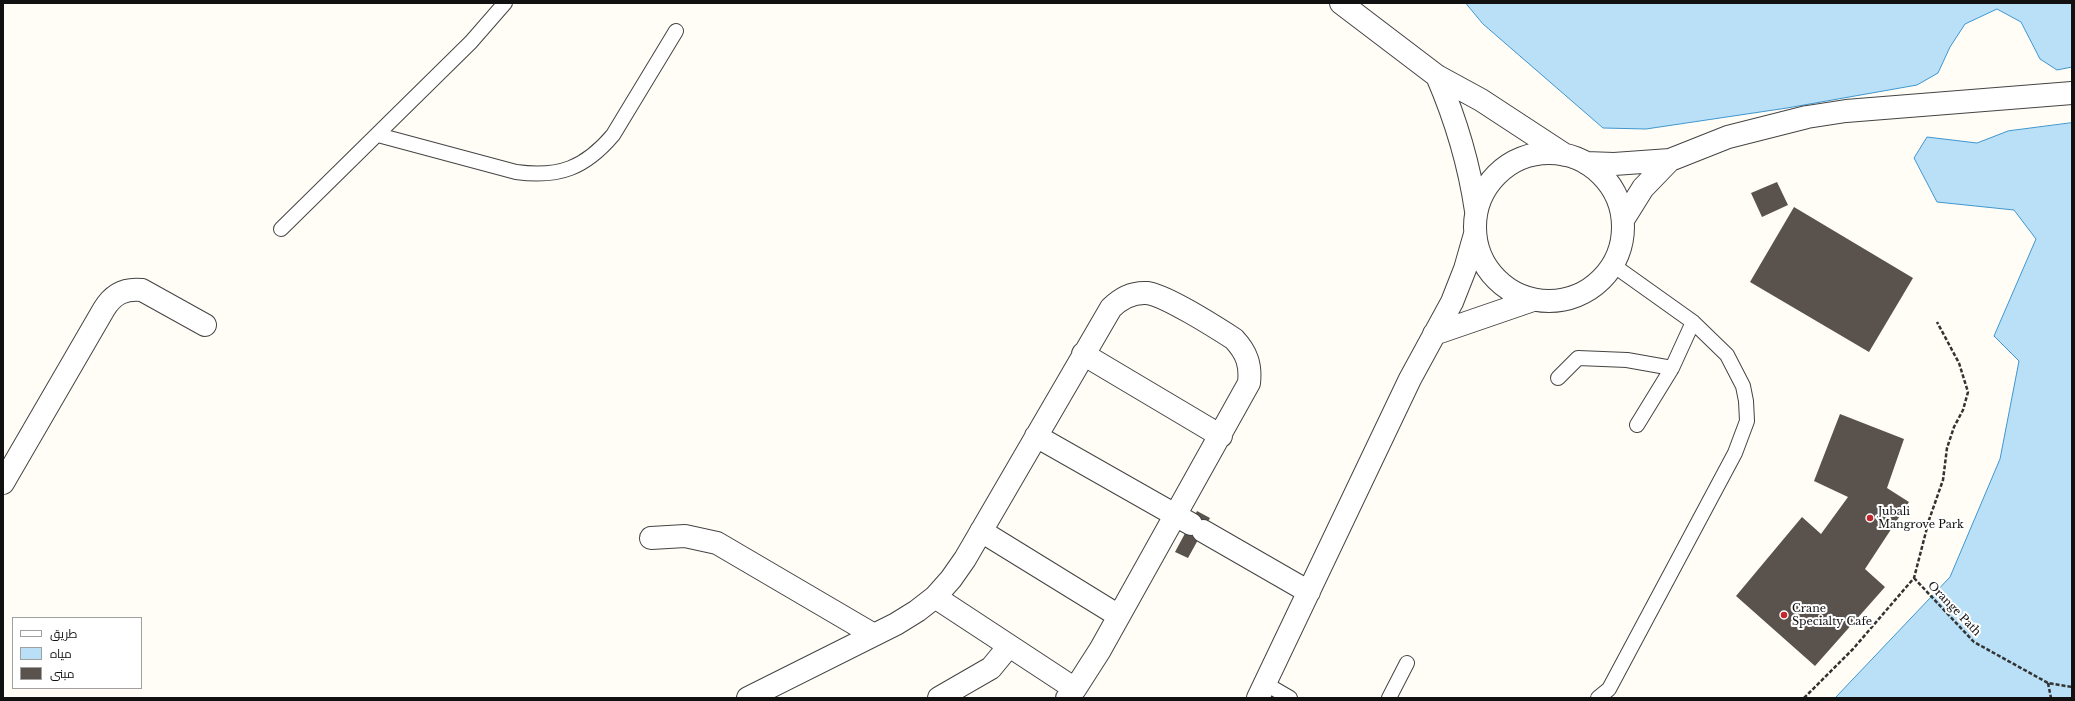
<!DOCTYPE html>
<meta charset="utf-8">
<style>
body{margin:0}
#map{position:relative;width:2075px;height:701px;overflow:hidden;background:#fffdf5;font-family:"Libre Baskerville",Cairo,serif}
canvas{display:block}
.frame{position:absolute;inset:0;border:4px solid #111;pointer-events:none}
.legend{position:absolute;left:12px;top:617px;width:130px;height:72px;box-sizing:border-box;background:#fff;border:1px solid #a0a0a0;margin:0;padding:5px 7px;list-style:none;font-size:12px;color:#111}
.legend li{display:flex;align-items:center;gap:8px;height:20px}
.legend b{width:20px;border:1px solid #a0a0a0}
</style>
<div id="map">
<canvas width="2075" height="701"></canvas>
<div class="frame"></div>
<ul class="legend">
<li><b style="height:5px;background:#fff"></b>طريق</li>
<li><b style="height:11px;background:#b9e0f7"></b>مياه</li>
<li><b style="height:11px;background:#5a524d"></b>مبنى</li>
</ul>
</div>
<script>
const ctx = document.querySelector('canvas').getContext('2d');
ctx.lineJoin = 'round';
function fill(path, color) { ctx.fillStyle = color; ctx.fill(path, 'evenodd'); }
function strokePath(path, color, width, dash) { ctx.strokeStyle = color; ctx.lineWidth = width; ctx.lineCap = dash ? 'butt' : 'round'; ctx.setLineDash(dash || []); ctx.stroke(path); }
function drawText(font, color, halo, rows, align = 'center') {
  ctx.font = font + ' "Libre Baskerville",serif'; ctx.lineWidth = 4; ctx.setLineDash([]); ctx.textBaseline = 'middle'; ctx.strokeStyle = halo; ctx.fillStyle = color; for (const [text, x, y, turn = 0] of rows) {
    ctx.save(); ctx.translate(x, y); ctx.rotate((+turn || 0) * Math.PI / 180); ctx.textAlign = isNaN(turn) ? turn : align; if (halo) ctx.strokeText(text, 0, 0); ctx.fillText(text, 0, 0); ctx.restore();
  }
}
const water = new Path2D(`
 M1466,3H2072V67L2057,70L2040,59L2021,22L1997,9L1965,24L1950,47L1938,73L1917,85L1787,108L1646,129L1603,128L1483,24Z
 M2072,123V698H1835L1950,577L2000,459L2019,361L1994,336L2036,239L2014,210L1937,202L1914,158L1927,137L1977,143L2008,131Z`);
fill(water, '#b9e0f7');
strokePath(water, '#3f96cf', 1);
fill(new Path2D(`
 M1777,182L1788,205L1762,217L1751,193Z
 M1794,207L1913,278L1869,352L1750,282Z
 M1840,414L1904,439L1887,488L1909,502L1865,569L1885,587L1815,666L1736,596L1802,517L1821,534L1848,497L1814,481Z
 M1197,511L1210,518L1188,558L1175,552Z`), '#5a524d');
const lane = new Path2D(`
 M378,135L516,172C559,178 585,168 613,135L676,31
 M281,229L471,42L505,3
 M1558,378L1578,358L1627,360L1672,368
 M1637,425L1672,368L1693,322
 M1266,684L1290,698
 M1389,698L1407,663
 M1598,698L1609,689L1735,453L1747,421L1746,401L1743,386L1727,355L1693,322L1613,265`);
const street = new Path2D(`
 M1341,3L1437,76L1481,100L1565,155
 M1437,76C1456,120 1469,163 1476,211
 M1475 227a74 74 0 1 1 148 0a74 74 0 1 1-148 0Z
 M1586,163L1614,164L1670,160L1728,137L1807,117L1846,111L2072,93
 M1623,220L1643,188L1670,160
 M1434,334L1533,300
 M1083,354L1221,436
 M1036,436L1191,524
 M3,483L104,309C113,294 125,288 142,290L205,325
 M981,531L1119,616
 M1203,531L1309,592
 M651,538L685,536L717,543L874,635
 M935,597L1075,689
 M748,698L896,624L917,611L935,597L951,579L965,559L1111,308C1121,298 1132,292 1147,293C1165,295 1217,328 1234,339C1247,353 1251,365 1249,383L1100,650L1075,689L1067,698
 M939,698L991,668L1009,646
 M1258,698L1410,379L1452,302L1465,269L1475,234`);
strokePath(lane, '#444', 16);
strokePath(street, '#444', 24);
strokePath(new Path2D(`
 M1914,578L1974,642L2048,683L2072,687
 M2048,683L2051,698
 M1804,698L1853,649L1914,578L1929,520L1943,480L1947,448L1954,427L1963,410L1968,392L1959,363L1937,322`), '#333', 2.5, [4, 2]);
strokePath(lane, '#fff', 14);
strokePath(street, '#fff', 22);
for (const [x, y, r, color] of [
 [1870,518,4,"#c4262e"],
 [1784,615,4,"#c4262e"]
]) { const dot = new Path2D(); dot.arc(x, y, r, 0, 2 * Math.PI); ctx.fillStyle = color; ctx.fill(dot); strokePath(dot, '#fff', 1.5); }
drawText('11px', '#111', '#fff', [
 ["Jubali",1878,512],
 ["Mangrove Park",1878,525],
 ["Crane",1792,609],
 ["Specialty Cafe",1792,622]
], 'left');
drawText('11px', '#111', '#fff', [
 ["Orange Path",1954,609,46]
]);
</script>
